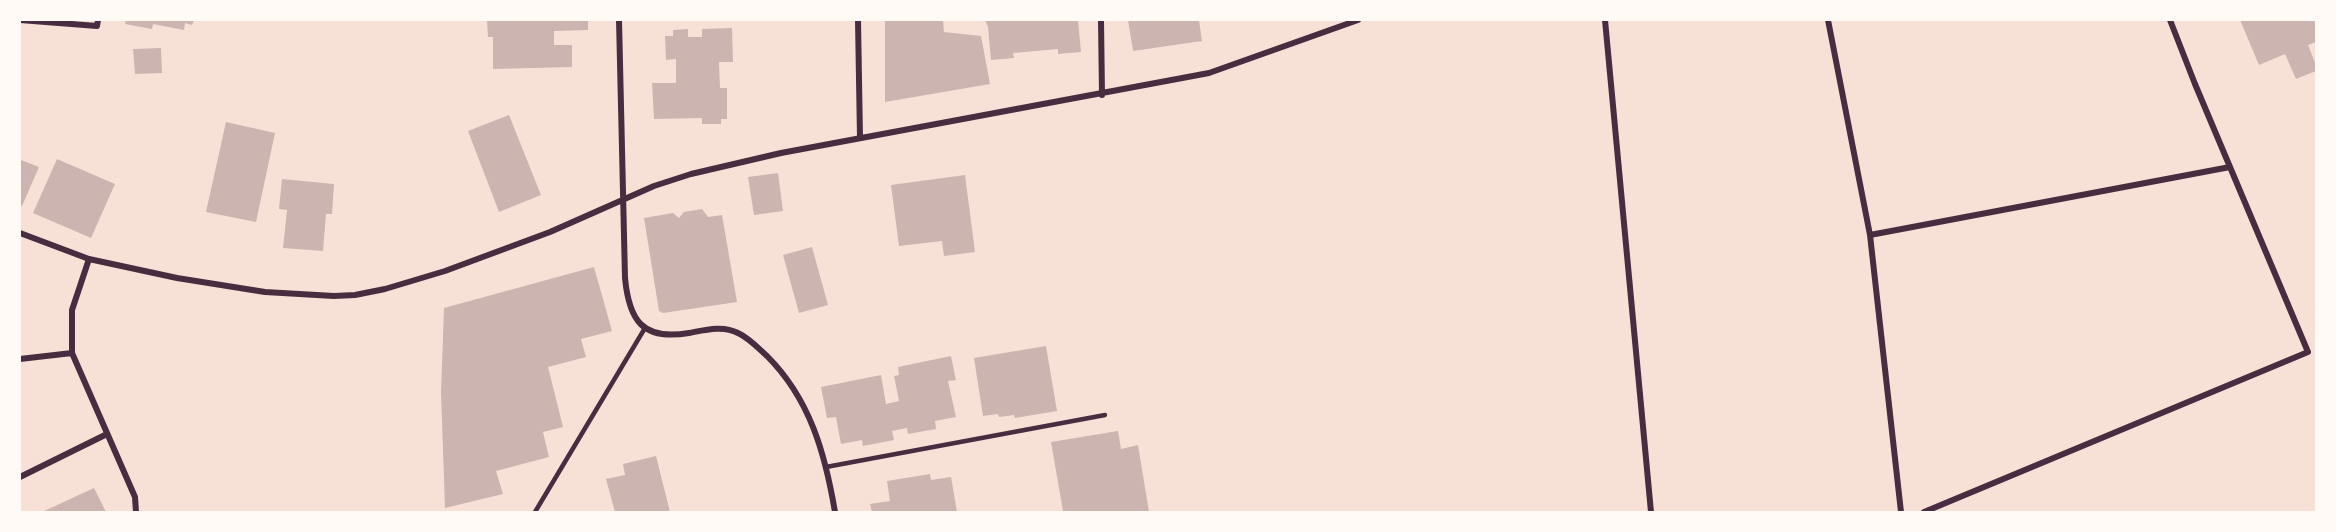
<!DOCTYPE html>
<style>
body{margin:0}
#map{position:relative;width:2336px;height:532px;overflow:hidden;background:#f7e1d7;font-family:"Fira Sans",sans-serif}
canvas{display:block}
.frame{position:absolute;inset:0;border:21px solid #fffaf5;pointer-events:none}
</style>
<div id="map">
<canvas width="2336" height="532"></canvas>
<div class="frame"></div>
</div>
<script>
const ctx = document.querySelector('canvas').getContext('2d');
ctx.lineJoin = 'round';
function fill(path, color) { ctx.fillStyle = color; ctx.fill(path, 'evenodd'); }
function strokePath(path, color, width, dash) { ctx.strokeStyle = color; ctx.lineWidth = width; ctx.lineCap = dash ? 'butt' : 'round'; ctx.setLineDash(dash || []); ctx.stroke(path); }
fill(new Path2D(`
 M126,20H194L192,25L185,23L184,30L153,24L152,29L125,24Z
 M487,20H588V30L554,31V45H572V67L493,69V37H488Z
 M885,20H943L944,32L981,36L990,84L885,102Z
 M985,20H1078L1081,52L1058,54V49L1013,53L1014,58L991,60L988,27Z
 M1128,20H1199L1202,41L1133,51Z
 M2240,20H2316V42L2308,45L2316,65V71L2296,79L2285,54L2259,65Z
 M732,28L733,62H719L720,88H727V119H721V124H702V118L654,119L652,83H676V59L666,60L665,36H673V30L688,29V37H702V29Z
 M161,48L162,73L135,74L133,49Z
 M509,115L541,195L499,212L468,131Z
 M226,122L275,133L256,222L206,212Z
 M57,159L115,184L91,238L33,213Z
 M21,160L39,167L22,206L20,205Z
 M778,173L783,211L754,215L748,177Z
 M965,175L975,252L944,256L942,241L899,246L891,185Z
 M282,179L334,184L332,214H326L323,251L283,248L287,210L279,209Z
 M702,209L708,217L722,215L737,302L663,313L659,311L644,218L673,213L679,218L684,212Z
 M812,247L828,305L799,313L783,255Z
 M594,267L612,331L581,339L586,357L548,367L563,427L543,432L549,457L496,471L503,494L445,508L441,393L444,308Z
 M1046,346L1057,411L1015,418L1014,415L999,417L998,414L983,416L974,358Z
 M951,356L956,380L948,381L956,417L935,421L936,429L908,434L907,428L892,431L894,440L863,446L862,440L841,444L836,417L827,418L821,387L881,375L886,404L899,401L894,376L899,375L898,367Z
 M1118,431L1121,449L1138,445L1149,512L1063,511L1051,442Z
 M656,456L670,512H615L606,479L625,475L623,464Z
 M930,474L931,480L951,477L957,512H872L870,504L890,501L887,481Z
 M94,488L106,512H42Z`), '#ccb4b1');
strokePath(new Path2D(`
 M826,467L1105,415
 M535,512L645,328`), '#4a2c40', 4.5);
strokePath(new Path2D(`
 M20,20L97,26L98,20
 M619,20L625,278C629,320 642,341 689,333C705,330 723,325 738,333C749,338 758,348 767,356C810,399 825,453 835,512
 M858,20L860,138
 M1101,20L1102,95
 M1605,20L1651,512
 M1828,20L1870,235L1901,512
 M20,233L89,259L177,278L265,292L334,296L355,295L385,289L445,271L550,232L654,186L691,174L781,153L1209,73L1358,20
 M1870,235L2230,167
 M89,259L72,310V353L135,497L136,512
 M20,359L72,353
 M20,477L107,434
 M1924,512L2308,352L2195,84L2170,20`), '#4a2c40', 6);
</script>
